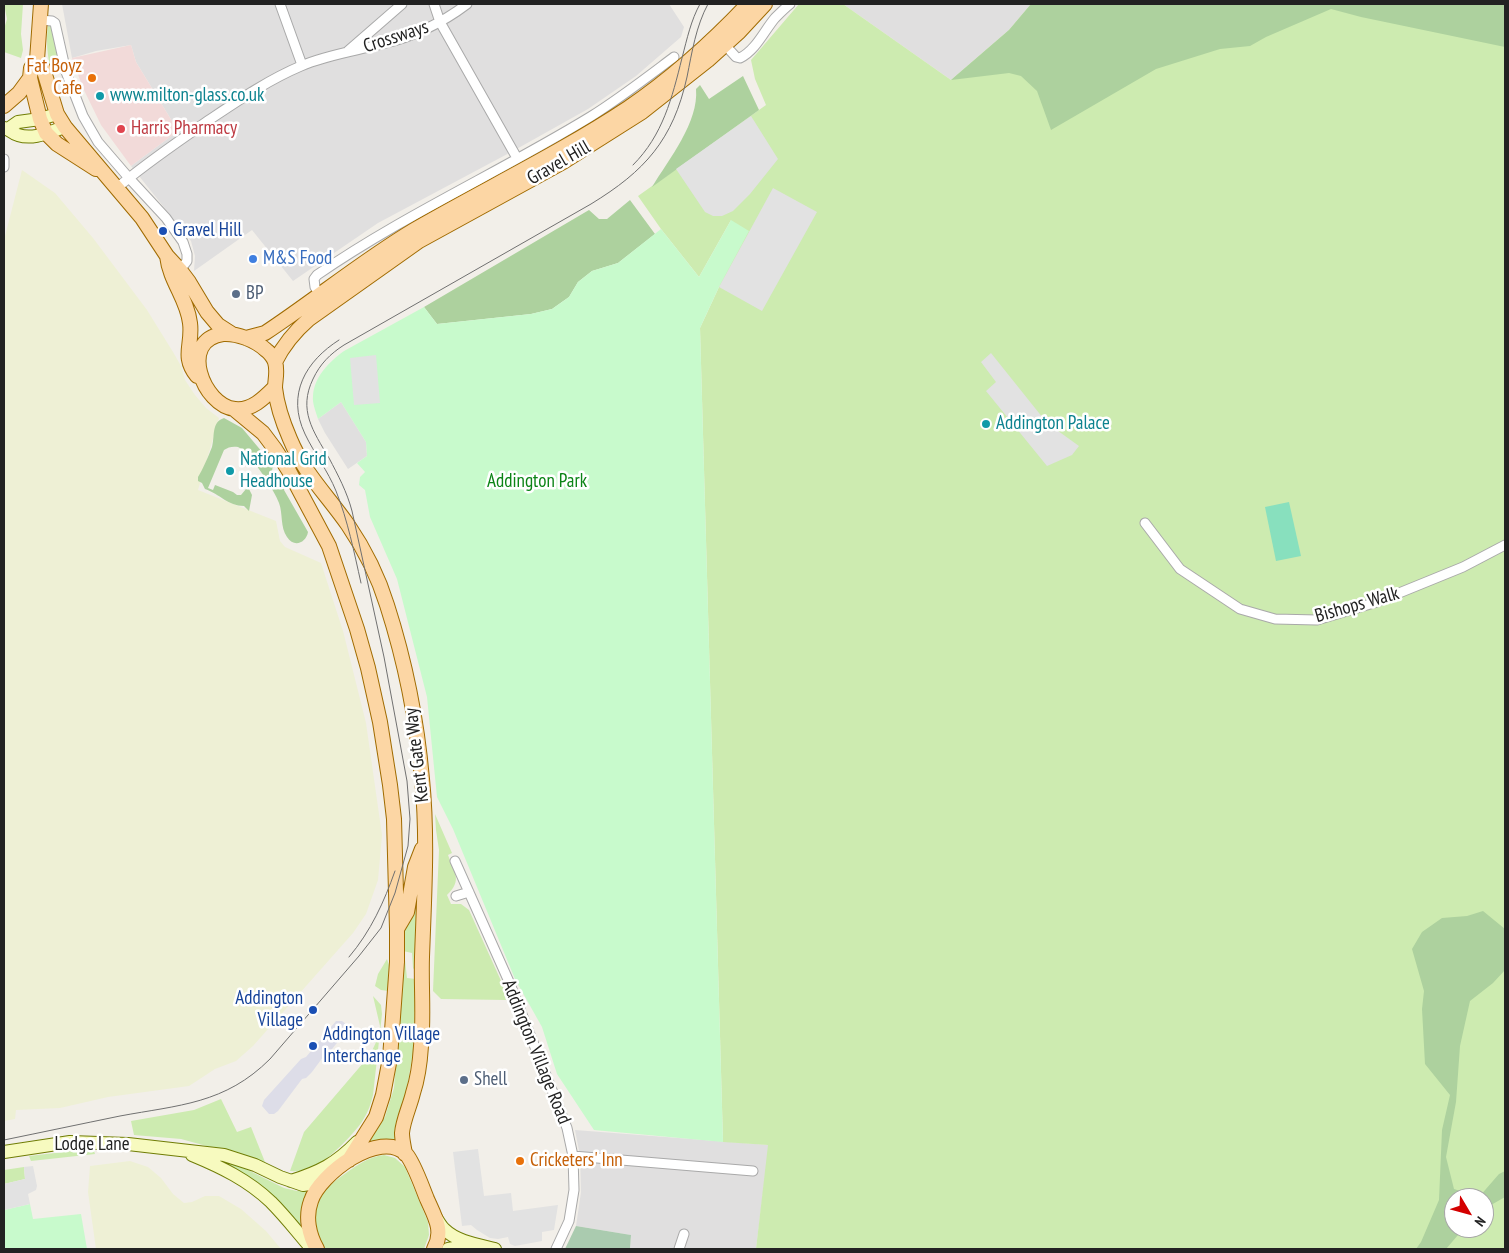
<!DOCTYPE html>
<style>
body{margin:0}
#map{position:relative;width:1509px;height:1253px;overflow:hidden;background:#f2efe9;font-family:"PT Sans Narrow",sans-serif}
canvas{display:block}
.frame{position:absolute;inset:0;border:5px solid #222;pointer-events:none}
.north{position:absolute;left:1444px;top:1188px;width:50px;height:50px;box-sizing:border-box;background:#fff;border:1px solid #a7a7a7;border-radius:50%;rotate:127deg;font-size:14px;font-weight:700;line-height:20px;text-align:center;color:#222}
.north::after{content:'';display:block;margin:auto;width:18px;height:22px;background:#d40000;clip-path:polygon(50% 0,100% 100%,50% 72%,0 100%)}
</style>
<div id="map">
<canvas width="1509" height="1253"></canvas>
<div class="frame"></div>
<div class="north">N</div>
</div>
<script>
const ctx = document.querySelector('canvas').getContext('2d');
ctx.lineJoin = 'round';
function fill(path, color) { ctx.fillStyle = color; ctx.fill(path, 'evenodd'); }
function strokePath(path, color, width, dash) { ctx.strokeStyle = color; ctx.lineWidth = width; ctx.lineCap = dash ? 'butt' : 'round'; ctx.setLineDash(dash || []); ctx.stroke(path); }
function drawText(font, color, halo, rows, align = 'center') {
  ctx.font = font + ' "PT Sans Narrow",sans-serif'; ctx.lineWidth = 5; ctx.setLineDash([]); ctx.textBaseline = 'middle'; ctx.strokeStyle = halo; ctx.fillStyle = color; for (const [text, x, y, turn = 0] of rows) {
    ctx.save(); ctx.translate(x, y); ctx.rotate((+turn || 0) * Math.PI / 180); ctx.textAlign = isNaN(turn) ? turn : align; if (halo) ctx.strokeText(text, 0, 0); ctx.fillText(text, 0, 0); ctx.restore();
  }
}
fill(new Path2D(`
 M62,4H669L684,27L681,37L636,76L588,109L513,151L378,223L293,281L252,230L194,271L195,256L191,241L131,166L178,131L136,62L131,45L96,51L72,58Z
 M843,4H1031L1009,30L951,80Z
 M341,402L366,442L367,456L348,469L325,433L318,419Z
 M575,1130L769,1145L756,1249H630L631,1235L576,1226L581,1192L580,1156Z`), '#e0dfdf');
fill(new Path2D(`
 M131,45L136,62L178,131L131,166L101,125L83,88L72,58Z`), '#f2dad9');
fill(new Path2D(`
 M22,170L55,193L93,238L147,310L173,352L181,366L185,380L195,395L206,408L219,418L198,490L276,521L280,541L285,547L321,563L343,631L366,723L382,835L378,880L366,914L353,933L253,1046L236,1061L215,1069L189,1086L108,1097L60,1108L16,1110L15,1119L4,1121V240Z
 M130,1161L148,1167L161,1178L173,1194L184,1203L192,1202L205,1196H219L241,1209L266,1231L281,1249H96L88,1192L90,1166Z`), '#eef0d5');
fill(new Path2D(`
 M4,4H23L21,34L23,50L21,58L4,52V29L7,19Z
 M799,4H843L951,80L1009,30L1031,4H1505V1249H756L768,1145L723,1142L700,328L719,287L731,220L699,277L661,229L638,196L766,105L755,79L751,60ZM1454,1198H1484V1228H1454Z
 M48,25L51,26L53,30L60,68L51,70C47,55 46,41 48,25Z
 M435,814L452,853L448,855C454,872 463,880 447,895L451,904H461L469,910L502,983L506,1000L441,999L433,991L439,850L436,830Z
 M413,900H417L415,971L413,968L412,953L403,951V925Z
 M387,959L389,965L388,991L381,990L375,986L378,974Z
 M402,959L405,960L407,978L416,979L413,1053L397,1145H367L385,1117L394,1088L402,986Z
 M373,996L381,1005L382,1014L373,1095C371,1104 368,1112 363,1120C356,1132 329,1159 316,1166C308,1171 299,1172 290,1171L304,1132L370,1055L378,1038L380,1026Z
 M221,1099L237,1132L251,1127L265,1162L181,1139L134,1135L131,1121L194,1110Z
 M81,1150L94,1151L95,1154L31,1161L29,1156Z
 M384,1155L395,1158L405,1167L428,1222L429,1235L424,1249H324C301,1213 315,1195 346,1173C359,1164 368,1157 384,1155Z
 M216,1160L234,1163L284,1188L297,1191H310L306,1239Z
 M24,1167L25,1179L4,1184V1170Z`), '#cdebb0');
fill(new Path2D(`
 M1031,4H1505V47L1361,17L1331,9L1266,37L1250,46L1220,49L1156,69L1051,130L1037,91L1021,76L1009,73L951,80L1009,30Z
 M743,76L759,110L652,187C669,159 699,122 696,89L700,85L709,99Z
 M630,200L655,234L618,263L592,271L578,282L569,297L552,309L531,314L437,324L424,307L589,210L599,219H607Z
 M224,418L242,428L273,465L272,471L277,478L283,481L285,486L284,490L308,532C306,543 294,548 287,537C280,527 283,513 279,503C275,491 249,451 238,447C233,446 228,447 224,450L208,488L213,490L215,485L233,492L237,495H241L246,489H249L252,495L249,511L244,506C228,506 220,494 205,489L202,483L198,481V477C202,471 209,455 212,447C215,437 211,422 224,418Z
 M1483,911L1505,929V970L1493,983L1470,1001L1460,1046L1456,1102L1446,1157L1454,1189L1479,1197L1499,1174L1505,1171V1197L1484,1209V1198H1454V1228H1464L1446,1249H1416L1421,1242L1439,1200L1442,1130L1450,1095L1425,1064L1422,1009L1424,991L1412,949L1422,932L1442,918L1467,916Z`), '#add19e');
fill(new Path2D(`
 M576,1226L631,1235L630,1249H565Z`), '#aacbaf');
fill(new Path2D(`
 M731,220L749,231L719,287L700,328L723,1142L594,1130L557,1074L542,1027L515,979L453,829L437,797L427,697L397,579L370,517L365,490L359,485L360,477L365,472L357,463L367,456L366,442L341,402L318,419C316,412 312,403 313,396C314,377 329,362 344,351L424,307L437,324L531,314L552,309L569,297L578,282L592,271L618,263L661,229L699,277Z
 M30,1204L33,1219L81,1214L87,1249H4V1210Z`), '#c8facc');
fill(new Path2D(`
 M1289,502L1301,556L1276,561L1265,507Z`), '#88e0be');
fill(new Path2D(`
 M751,116L778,159L750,194L733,211L722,216H713L705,212L676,169Z
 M773,188L817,212L762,311L719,287Z
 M991,353L1047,423L1079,446L1072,455L1047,466L986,391L996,382L981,362Z
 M376,355L380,403L354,405L350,358Z
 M478,1149L484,1196L511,1193L513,1211L558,1205L554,1230L542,1232V1241L515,1246L510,1244L508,1237L498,1239L490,1238L477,1230L471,1225L462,1226L453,1152Z
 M33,1166L37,1186L36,1190L28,1194L30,1204L4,1210V1184L25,1179L24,1167Z`), '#e2e2e2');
fill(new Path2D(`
 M336,1021H342L346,1024L347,1028L345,1033L332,1049L326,1053L312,1072L306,1078L302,1079L278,1111L274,1114H269L262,1106L264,1100L301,1059L306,1057Z`), '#dddde8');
const street = new Path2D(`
 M280,4L302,65
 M434,4L440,22L517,158
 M40,20L52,21L55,23L66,72L83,116L98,142L129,178L166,218L183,242L187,254V261L180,270
 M725,45L736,57L740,58C756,50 764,31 775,18C780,13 785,8 790,4
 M348,51L402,4
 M4,159V167
 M117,188C146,163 178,142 209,120C239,100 268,80 301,66C326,55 355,51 382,44C412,37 442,23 467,4
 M319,293L315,287L314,279L317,275C404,215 500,172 590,117C619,99 646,78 674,57
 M1145,523L1180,569L1240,609L1275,619L1317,620L1377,602L1463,567L1505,545
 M455,861L510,984L567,1128L573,1156L574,1190L569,1221L556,1249
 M456,896L469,892
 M573,1156L753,1171
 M679,1249L684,1234`);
const secondary = new Path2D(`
 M4,128C10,129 12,134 18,135C34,140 49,132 65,127
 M8,129L18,122L40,119L57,114
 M4,1152L70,1142L128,1144L224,1155L255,1165L280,1177L303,1185L316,1183L327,1176
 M192,1155C221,1167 248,1180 271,1202C286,1217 298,1233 312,1249
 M291,1181C319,1172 336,1164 357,1142
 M435,1216C438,1221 441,1226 444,1229C457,1242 479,1245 495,1249
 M448,1249L472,1245`);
const primary = new Path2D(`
 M41,4L37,60L31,68L30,78L40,119L46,133L57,144L96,169
 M37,60L43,68L57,114L65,127L142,218L167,256L180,270L189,282L207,312L218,325L232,334
 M4,106L19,93L30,78
 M167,256C170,282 187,298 190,323C193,345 181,356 197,376
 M246,338L265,333C315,300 362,261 414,230C485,189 560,153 628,108C672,78 712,42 748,4
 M275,362C284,344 294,332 309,319L419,241L563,162L642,112L708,60L739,32L765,4
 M275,387C265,397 252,411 235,409C203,406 178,340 223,334C237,333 255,340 266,350C269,352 274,358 275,362C278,371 275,380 275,388C277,406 283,423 290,439C304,473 327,495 348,525C365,550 378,576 387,605C405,661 417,721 422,779C428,838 424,898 422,957C421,987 424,1017 421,1046C420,1062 418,1078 413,1093C410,1106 403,1120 402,1133C402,1140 404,1147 405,1154
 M234,409L263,433L275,449L289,471L329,546L357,629L368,668L380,722L390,785L394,819L397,929V962L390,1058L383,1095L376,1117L349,1160
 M397,929L407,912L415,867L422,849
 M317,1249C309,1235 305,1217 311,1201C319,1175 380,1128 406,1154C414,1163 422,1187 427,1199C435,1217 444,1231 434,1249`);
strokePath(street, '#a9a9a9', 11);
strokePath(secondary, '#707d05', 14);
strokePath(primary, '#a06b00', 16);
strokePath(street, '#fff', 9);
strokePath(secondary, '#f7fabf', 12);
strokePath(primary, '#fcd6a4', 14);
strokePath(new Path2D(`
 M633,165C663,135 672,98 682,58C687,39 691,20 700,4
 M339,340C306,361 286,394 305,434C314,453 328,471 336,491C348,521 354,552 361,583
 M349,957C371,931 384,902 395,871
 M4,1140C43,1132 81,1124 120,1116C179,1105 225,1104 270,1059L359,956L381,928L395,893L408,846L410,819L407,781L384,657L352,511C347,492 338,475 329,458C313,431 298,410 313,379C320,364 330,354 344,345L591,204C645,171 673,140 687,77C692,52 696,26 708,4`), '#707070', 1);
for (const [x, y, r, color] of [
 [92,78,5,"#e8710a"],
 [100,96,5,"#0f9aa8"],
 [121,129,5,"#e0444e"],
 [163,231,5,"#1a4fb4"],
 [253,259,5,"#3f7fe0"],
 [236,294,5,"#5c6f8a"],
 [986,424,5,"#0f9aa8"],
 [230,471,5,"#0f9aa8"],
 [313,1010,5,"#1a4fb4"],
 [313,1046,5,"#1a4fb4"],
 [464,1080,5,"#5c6f8a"],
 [520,1161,5,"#e8710a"]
]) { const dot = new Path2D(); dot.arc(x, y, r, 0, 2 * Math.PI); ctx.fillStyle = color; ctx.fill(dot); strokePath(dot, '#fff', 2); }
drawText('19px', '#222', '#fff', [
 ["Crossways",396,37,-18],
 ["Gravel Hill",559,163,-30],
 ["Bishops Walk",1357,605,-16],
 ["Kent Gate Way",417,755,-97],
 ["Addington Village Road",536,1052,68],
 ["Lodge Lane",92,1145]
]);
drawText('19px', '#c56008', '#fff', [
 ["Fat Boyz",82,67],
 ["Cafe",82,89],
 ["Cricketers' Inn",530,1161,"left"]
], 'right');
drawText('19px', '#0d838f', '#fff', [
 ["www.milton-glass.co.uk",110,96],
 ["Addington Palace",996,424],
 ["National Grid",240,460],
 ["Headhouse",240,482]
], 'left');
drawText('19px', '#be3a42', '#fff', [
 ["Harris Pharmacy",131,129]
], 'left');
drawText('19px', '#164399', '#fff', [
 ["Gravel Hill",173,231],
 ["Addington",303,999,"right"],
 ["Village",303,1021,"right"],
 ["Addington Village",323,1035],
 ["Interchange",323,1057]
], 'left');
drawText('19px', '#366cbe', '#fff', [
 ["M&S Food",263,259]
], 'left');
drawText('19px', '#4e5e75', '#fff', [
 ["BP",246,294],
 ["Shell",474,1080]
], 'left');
drawText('19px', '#0c8416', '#fff', [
 ["Addington Park",537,482]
]);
</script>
